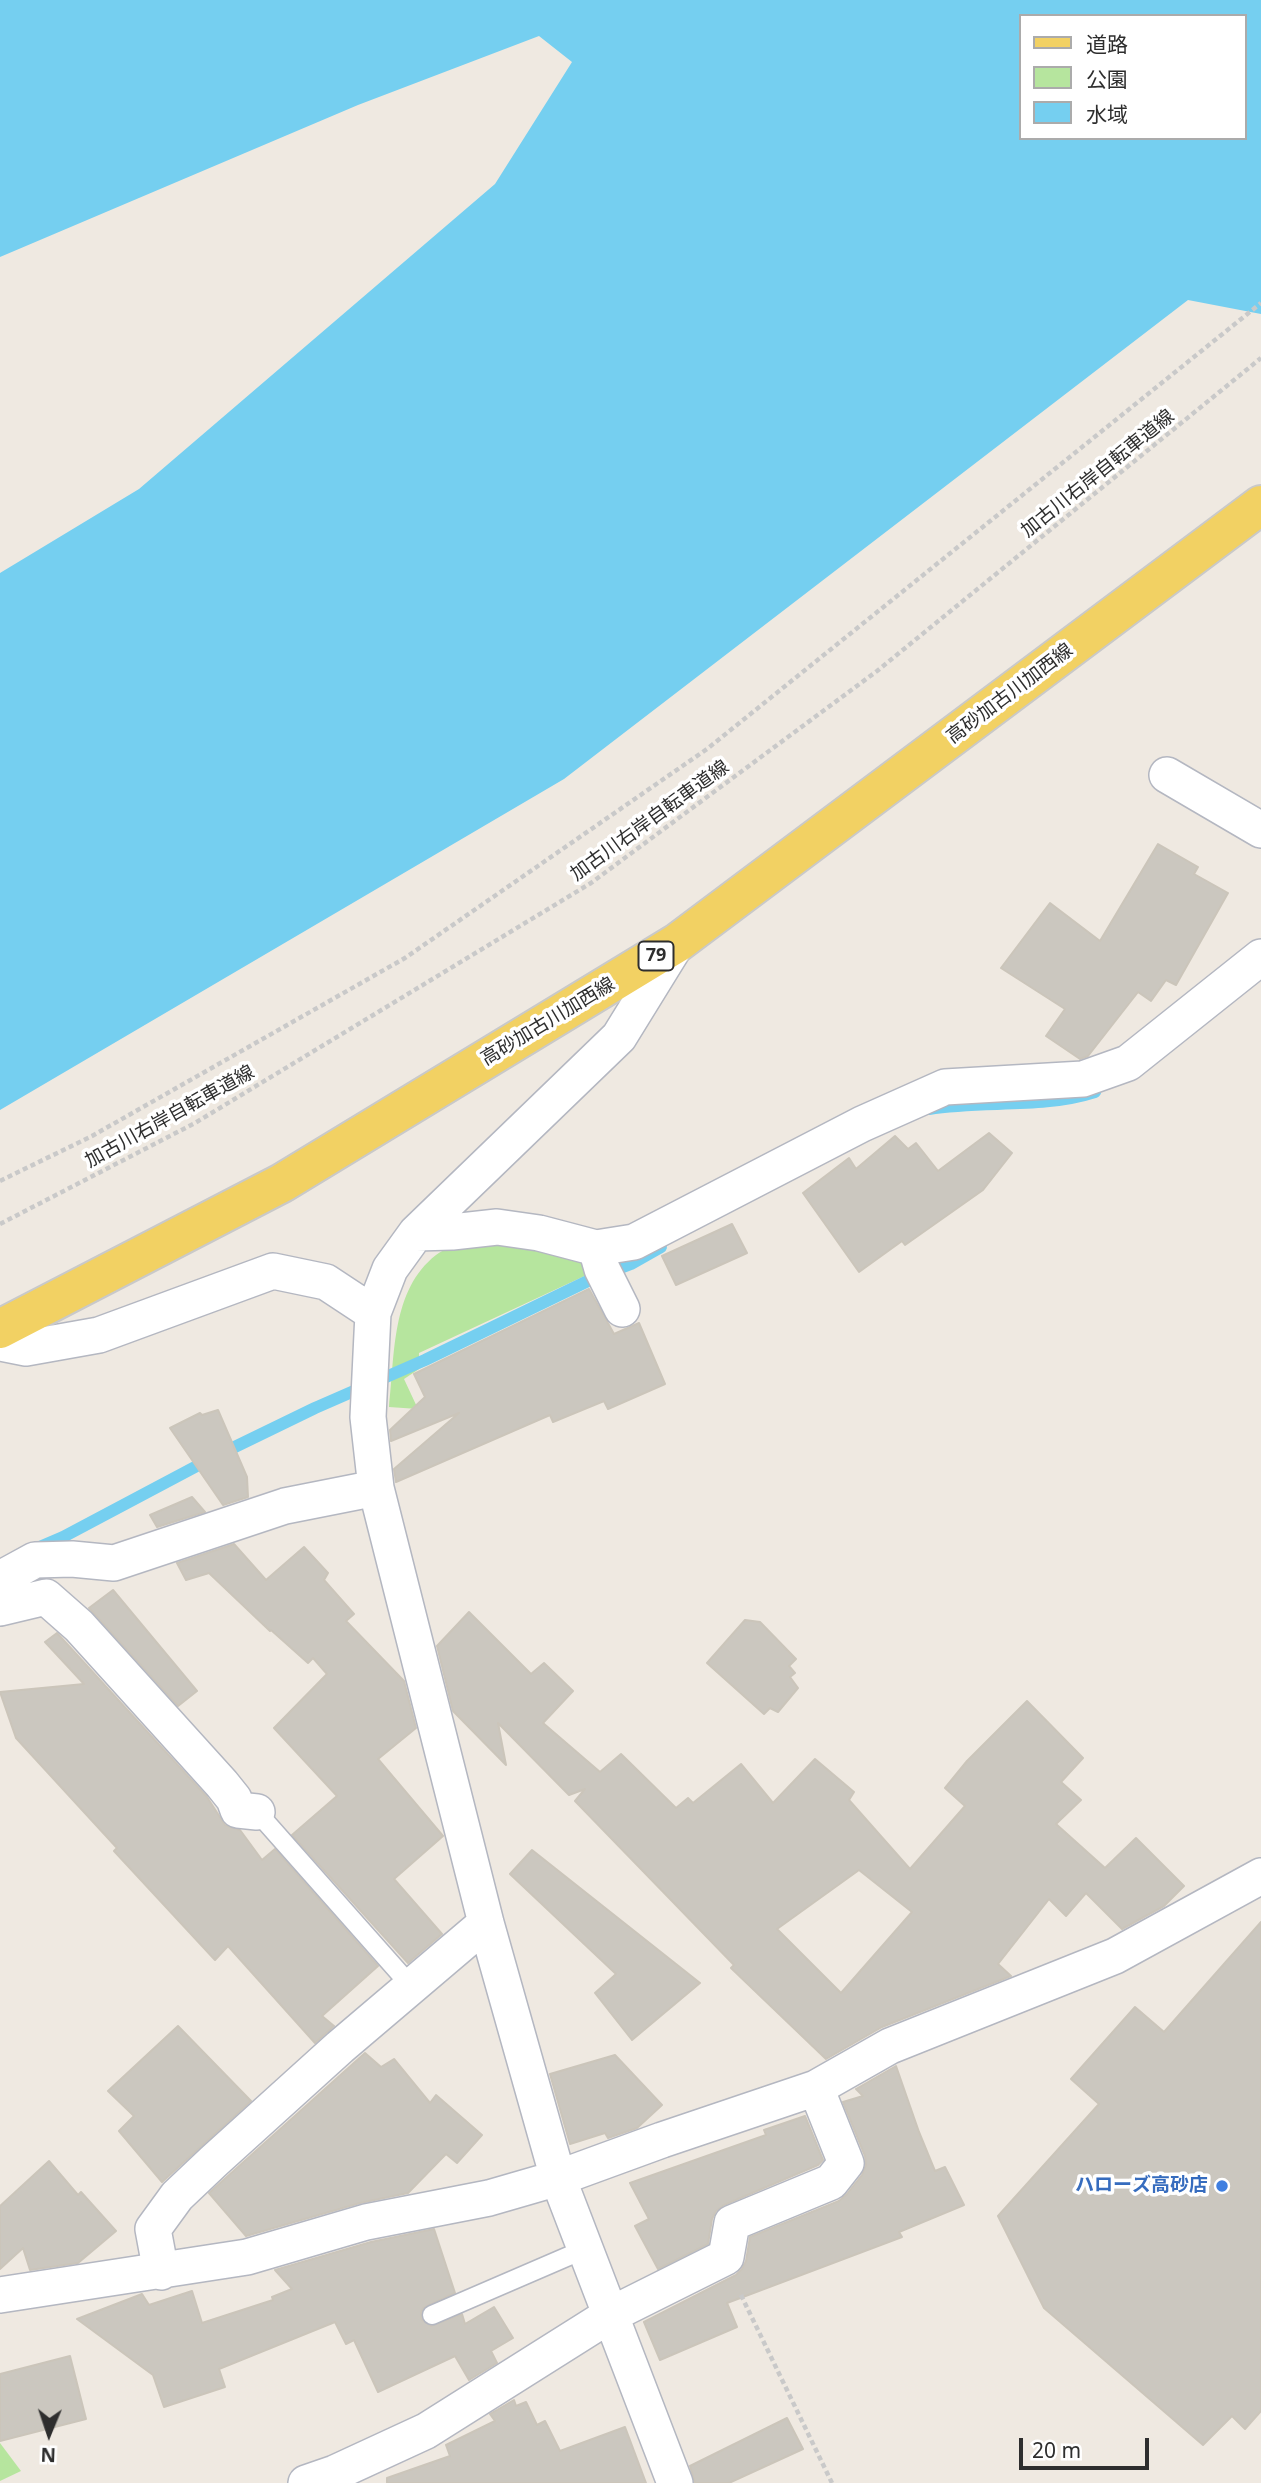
<!DOCTYPE html>
<meta charset="utf-8">
<style>
body{margin:0}
#map{position:relative;width:1261px;height:2483px;overflow:hidden;background:#efe9e1;font-family:"Noto Sans","Noto Sans JP",sans-serif}
canvas{display:block}
.legend{position:absolute;left:1019px;top:14px;width:228px;height:126px;box-sizing:border-box;background:#fff;border:2px solid #ababab;margin:0;padding:9px 12px;list-style:none;font-size:21px;color:#2e2e2e}
.legend li{display:flex;align-items:center;gap:14px;height:35px}
.legend b{width:35px;border:2px solid #ababab}
.north{position:absolute;left:14px;top:2399px;width:70px;height:70px;-webkit-text-stroke:5px #fff;paint-order:stroke;rotate:182deg;font-size:19px;font-weight:700;line-height:28px;text-align:center;color:#2e2e2e}
.north::after{content:'';display:block;margin:auto;width:24px;height:32px;background:#2e2e2e;clip-path:polygon(50% 0,100% 100%,50% 72%,0 100%)}
.scale{position:absolute;left:1019px;top:2438px;width:130px;height:32px;box-sizing:border-box;border:4px solid #2e2e2e;border-top:0;padding-left:9px;font-size:21px;line-height:24px;white-space:nowrap;color:#2e2e2e;-webkit-text-stroke:5px #fff;paint-order:stroke}
</style>
<div id="map">
<canvas width="1261" height="2483"></canvas>
<ul class="legend">
<li><b style="height:9px;background:#f2d163"></b>道路</li>
<li><b style="height:19px;background:#b6e59e"></b>公園</li>
<li><b style="height:19px;background:#75cff0"></b>水域</li>
</ul>
<div class="north">N</div>
<div class="scale">20 m</div>
</div>
<script>
const ctx = document.querySelector('canvas').getContext('2d');
ctx.lineJoin = 'round';
function fill(path, color) { ctx.fillStyle = color; ctx.fill(path, 'evenodd'); }
function strokePath(path, color, width, dash) { ctx.strokeStyle = color; ctx.lineWidth = width; ctx.lineCap = dash ? 'butt' : 'round'; ctx.setLineDash(dash || []); ctx.stroke(path); }
function drawText(font, color, halo, rows, align = 'center') {
  ctx.font = font + ' "Noto Sans","Noto Sans JP",sans-serif'; ctx.lineWidth = 7; ctx.setLineDash([]); ctx.textBaseline = 'middle'; ctx.strokeStyle = halo; ctx.fillStyle = color; for (const [text, x, y, turn = 0] of rows) {
    ctx.save(); ctx.translate(x, y); ctx.rotate((+turn || 0) * Math.PI / 180); ctx.textAlign = isNaN(turn) ? turn : align; if (halo) ctx.strokeText(text, 0, 0); ctx.fillText(text, 0, 0); ctx.restore();
  }
}
fill(new Path2D(`
 M470,1240L581,1256L591,1273L419,1353V1369L404,1379L418,1409L389,1407C395,1355 391,1290 436,1255C445,1248 459,1244 470,1240Z
 M0,2443L21,2471L0,2481Z`), '#b6e59e');
fill(new Path2D(`
 M0,0H1261V314L1188,300L564,779L0,1110V573L139,489L495,184L572,62L539,36L358,105L0,257ZM1021,16H1245V138H1021Z`), '#75cff0');
strokePath(new Path2D(`
 M929,1109C984,1100 1042,1109 1095,1092
 M35,1549L63,1537L210,1459L315,1408L425,1360L592,1279L631,1264L661,1247`), '#75cff0', 12);
const building = new Path2D(`
 M1158,844L1198,867L1194,874L1228,893L1176,985L1166,980L1151,1001L1138,992L1088,1056L1080,1059L1046,1036L1065,1009L1001,968L1050,903L1100,941Z
 M989,1133L1012,1153L983,1190L905,1245L902,1241L859,1272L803,1193L849,1158L856,1169L895,1136L908,1149L916,1143L938,1171Z
 M732,1224L747,1253L676,1285L662,1256Z
 M589,1289L614,1334L639,1323L665,1384L608,1409L604,1401L553,1422L550,1415L396,1482L394,1469L459,1413L391,1441L390,1430L425,1397L414,1374Z
 M218,1410L247,1477L248,1497L223,1505L170,1428L200,1413L202,1415Z
 M192,1497L205,1512L157,1527L150,1515Z
 M234,1544L266,1580L304,1547L328,1573L324,1580L354,1614L346,1621L404,1681L416,1728L378,1759L443,1836L394,1879L442,1934L408,1963L292,1835L337,1796L274,1728L327,1674L313,1658L308,1663L271,1630L270,1631L209,1573L186,1580L177,1563Z
 M113,1590L197,1691L178,1706L89,1608Z
 M469,1612L531,1674L544,1663L573,1691L543,1723L600,1772L621,1754L676,1808L688,1798L693,1803L741,1764L773,1803L815,1759L854,1792L849,1800L910,1869L965,1806L945,1788L967,1761L1027,1701L1083,1758L1061,1782L1081,1800L1056,1824L1105,1868L1136,1838L1184,1886L1164,1906L1122,1929L1086,1893L1066,1916L1049,1899L998,1964L1011,1976L882,2027L826,2059L731,1968L734,1965L575,1801L585,1789L569,1795L498,1723L506,1765L453,1711L437,1646ZM859,1870L912,1912L841,1993L777,1929Z
 M745,1620L760,1622L796,1659L789,1666L795,1673L790,1677L798,1688L778,1712L770,1708L764,1714L707,1663Z
 M57,1633L207,1797L225,1825L240,1830L262,1860L275,1849L378,1966L322,2016L334,2026L315,2043L228,1946L215,1960L114,1851L117,1848L16,1738L0,1692L84,1684L45,1642Z
 M532,1850L700,1983L632,2040L595,1993L616,1974L510,1874Z
 M1261,1922V2411L1245,2429L1232,2416L1203,2445L1044,2308L998,2216L1099,2104L1071,2079L1135,2007L1164,2032Z
 M178,2026L251,2101L162,2182L119,2131L134,2116L108,2091Z
 M365,2053L381,2067L394,2059L430,2103L436,2095L482,2135L457,2163L446,2154L408,2193L360,2203L246,2236L209,2193Z
 M615,2055L662,2105L637,2128L608,2138L605,2133L570,2144L550,2074Z
 M896,2066L919,2132L935,2171L945,2167L964,2205L899,2232L902,2237L727,2303L737,2327L660,2360L644,2322L736,2275L742,2269L746,2261L750,2237L839,2201L847,2194L862,2175L866,2165L865,2156L843,2102L863,2096L856,2089Z
 M805,2116L823,2160L818,2165L724,2205L716,2211L712,2219L708,2244L658,2269L635,2226L649,2219L630,2183L766,2135L764,2130Z
 M49,2161L78,2195L81,2192L116,2231L78,2263L30,2270L23,2248L0,2269V2206Z
 M434,2229L455,2293L423,2308L421,2313L422,2320L431,2326L462,2314L465,2324L494,2307L513,2338L491,2351L497,2363L469,2380L455,2356L378,2392L354,2340L346,2344L335,2322L219,2369L225,2387L164,2407L153,2375L77,2319L142,2294L149,2305L192,2291L202,2323L273,2300L272,2297L292,2289L275,2270L371,2242Z
 M70,2356L86,2419L0,2441V2374Z
 M514,2400L516,2406L526,2402L537,2425L545,2421L560,2451L625,2427L646,2483H387V2478L450,2456L446,2445L495,2421L490,2414Z
 M787,2418L803,2449L729,2483H695L690,2466Z`);
fill(building, '#cbc7bf');
strokePath(building, '#cbc5ba', 2);
const lane = new Path2D(`
 M257,1812L411,1986
 M432,2315L585,2249`);
const street = new Path2D(`
 M1167,775L1261,830
 M416,1233L452,1232L497,1227L539,1233L596,1248L602,1269L622,1309
 M596,1248L634,1242L862,1124L945,1087L1083,1079L1128,1063L1261,957
 M0,1343L26,1348L99,1335L273,1271L326,1282L373,1313
 M0,1579L35,1560L72,1559L114,1563L285,1506L376,1488
 M0,1608L46,1597L79,1626L222,1784L234,1799L238,1810L257,1812
 M161,2272L153,2229L177,2196L214,2161L340,2047L486,1923
 M0,2295L247,2257L366,2222L489,2198L558,2178L662,2140L816,2088L890,2046L1115,1956L1261,1876
 M306,2483L335,2473L426,2431L610,2315L726,2257L732,2223L831,2182L846,2163L816,2088
 M675,2483L558,2178L486,1923L376,1488L368,1417L373,1313L390,1269L416,1233L619,1037L677,943`);
const primary = new Path2D(`
 M0,1329L282,1183L677,943L1261,505`);
strokePath(lane, '#b4b7c1', 21);
strokePath(street, '#b4b7c1', 38);
strokePath(primary, '#c9c9c9', 42);
strokePath(new Path2D(`
 M0,1181L92,1136L405,958L707,749L1261,303
 M0,1224L195,1123L591,883L877,671L1261,358
 M741,2295L832,2483`), '#c9c9c9', 4.5, [5, 3.5]);
strokePath(lane, '#fff', 18);
strokePath(street, '#fff', 35);
strokePath(primary, '#f2d163', 38);
for (const [x, y, r, color] of [
 [1222,2186,7,"#3f7fe0"]
]) { const dot = new Path2D(); dot.arc(x, y, r, 0, 2 * Math.PI); ctx.fillStyle = color; ctx.fill(dot); strokePath(dot, '#fff', 2.5); }
for (const [x, y, w] of [
 [656,956,35]
]) { const box = new Path2D(); box.roundRect(x - w / 2, y - 14.5, w, 29, 5); ctx.fillStyle = '#fff'; ctx.fill(box); strokePath(box, '#2e2e2e', 2); }
drawText('bold 18px', '#2e2e2e', null, [
 ["79",656,956]
]);
drawText('19px', '#2e2e2e', '#fff', [
 ["加古川右岸自転車道線",1098,474,-39],
 ["高砂加古川加西線",1010,694,-37],
 ["加古川右岸自転車道線",650,821,-36],
 ["高砂加古川加西線",548,1022,-31],
 ["加古川右岸自転車道線",170,1117,-29]
]);
drawText('bold 19px', '#366cbe', '#fff', [
 ["ハローズ高砂店",1208,2186]
], 'right');
</script>
